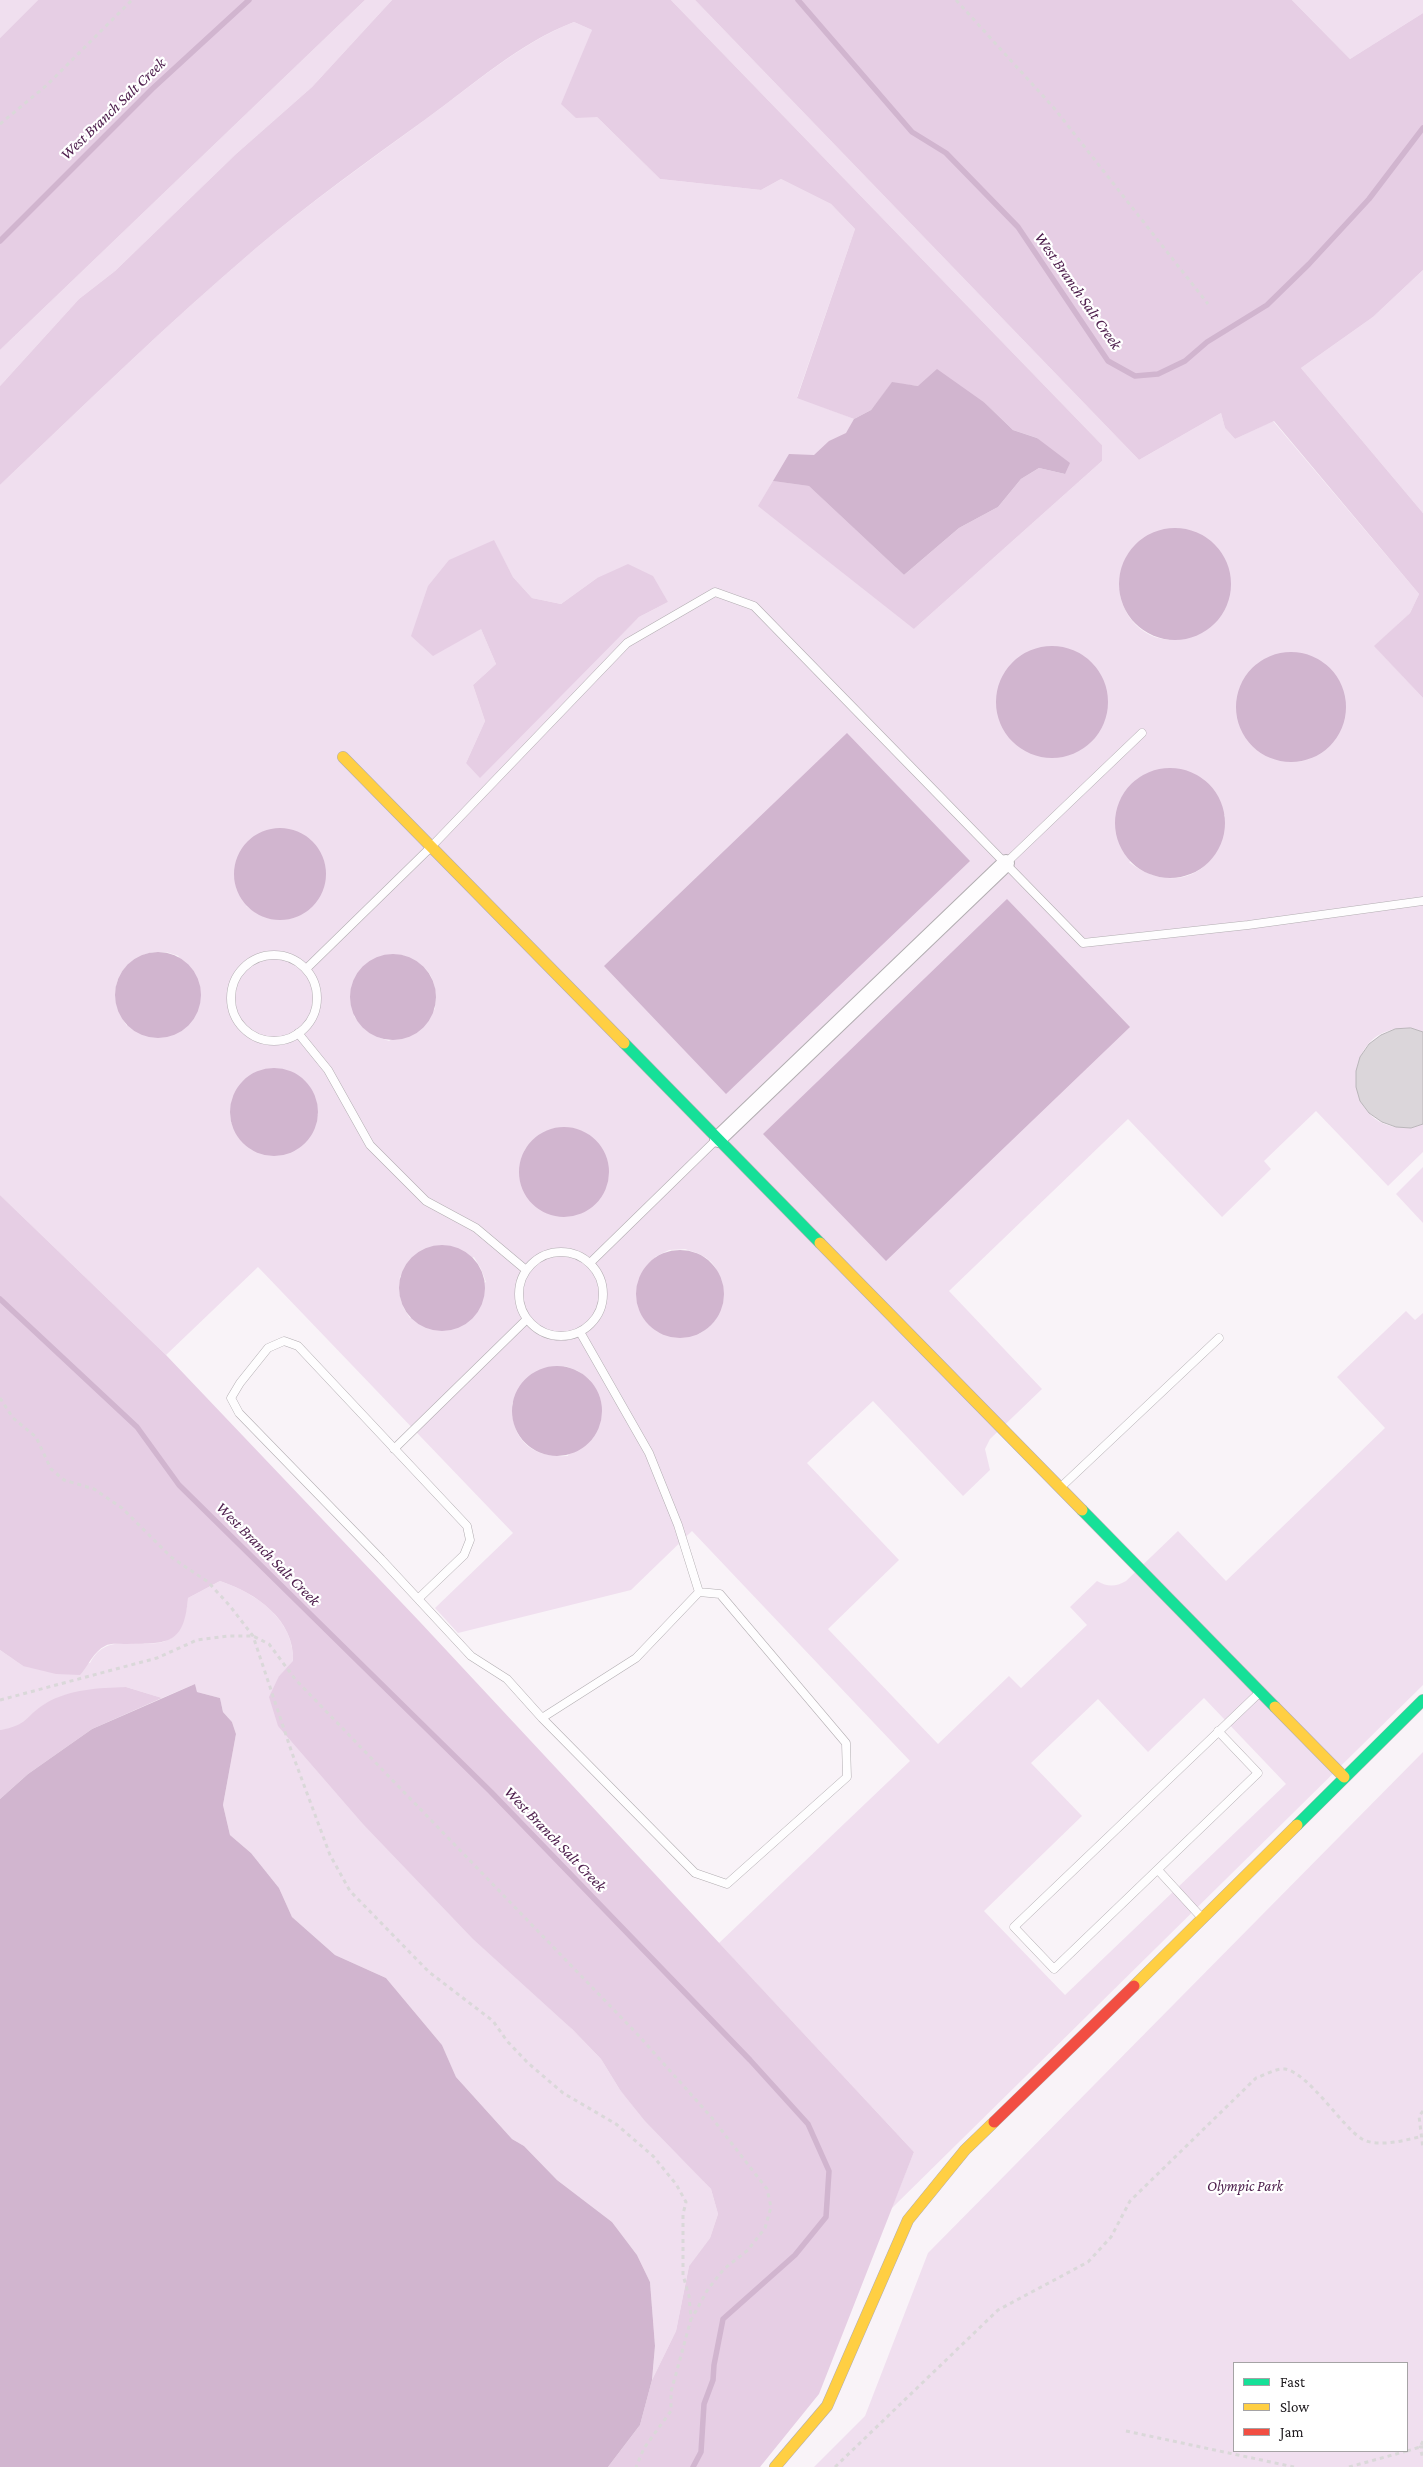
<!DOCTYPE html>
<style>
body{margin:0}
#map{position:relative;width:1423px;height:2467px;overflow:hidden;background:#f9f3f8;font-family:"Crimson Pro",serif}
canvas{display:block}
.legend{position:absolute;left:1233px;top:2362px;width:175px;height:90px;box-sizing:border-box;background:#fff;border:1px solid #a5a3a5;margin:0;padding:6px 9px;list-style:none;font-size:15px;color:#1e1a1e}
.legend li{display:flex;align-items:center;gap:10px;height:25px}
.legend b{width:25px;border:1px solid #a5a3a5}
</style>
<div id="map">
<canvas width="1423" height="2467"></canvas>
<ul class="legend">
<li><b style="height:6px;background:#16e098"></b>Fast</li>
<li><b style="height:6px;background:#ffcf43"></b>Slow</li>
<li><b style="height:6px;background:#f24e42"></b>Jam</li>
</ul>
</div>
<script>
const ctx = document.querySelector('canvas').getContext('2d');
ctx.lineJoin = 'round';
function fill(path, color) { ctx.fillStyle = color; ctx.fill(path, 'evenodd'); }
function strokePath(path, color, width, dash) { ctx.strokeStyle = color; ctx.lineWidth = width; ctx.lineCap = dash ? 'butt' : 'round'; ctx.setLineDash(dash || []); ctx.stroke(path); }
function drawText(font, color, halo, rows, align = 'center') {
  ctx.font = font + ' "Crimson Pro",serif'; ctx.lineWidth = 4.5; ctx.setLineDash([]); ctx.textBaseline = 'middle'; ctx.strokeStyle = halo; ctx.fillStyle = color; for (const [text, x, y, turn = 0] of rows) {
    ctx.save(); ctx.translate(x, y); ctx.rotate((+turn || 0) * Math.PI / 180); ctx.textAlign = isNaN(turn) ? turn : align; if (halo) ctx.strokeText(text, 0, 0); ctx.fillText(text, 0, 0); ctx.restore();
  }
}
fill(new Path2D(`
 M0,0H38L0,38Z
 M365,0H392L312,87L236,154L115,271L79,299L0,386V350Z
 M671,0H695L1139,460L1221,413L1225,428L1235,439L1273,421L1419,594L1410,613L1375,646L1423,698V1032C1334,1006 1335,1151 1423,1124V1152L1388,1186L1316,1111L1264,1161L1271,1169L1222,1217L1128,1119L949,1291L1042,1389L990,1439L985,1449L990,1470L963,1496L873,1401L807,1463L899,1560L828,1629L938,1744L1009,1676L1021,1688L1087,1625L1070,1607L1097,1581C1108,1587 1115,1587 1126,1581L1178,1531L1226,1581L1385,1428L1337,1377L1406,1311L1415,1320L1423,1313V1685L891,2209L914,2152L719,1943L910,1761L692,1531L631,1590L458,1633L435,1608L513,1533L258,1267L166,1355L0,1195V485C84,405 167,324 255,249C309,203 369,161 426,119C473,85 520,43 574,22L592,30L576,117H597L660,179L761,190L781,179L831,204L855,229L797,397L854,419L914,629L1102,461V445ZM1151,534L1169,640C1163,639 1156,638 1150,635C1122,621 1111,585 1126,558C1131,547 1141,541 1151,534ZM493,540L513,577L532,598L561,604L597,578L668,602L639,617L611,644L466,763L485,721L473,685L496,664L481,629ZM1251,745L1304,761C1282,762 1269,759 1251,745ZM1225,815C1224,873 1174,897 1129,862ZM325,882C313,920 278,930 246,906ZM152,952H166L179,956L127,1026C105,994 115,963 152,952ZM401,955C430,964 438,980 435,1009L389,1041C373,1036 364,1030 354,1016ZM256,1072L310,1088L316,1102L318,1115L231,1123C229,1099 236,1086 256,1072ZM557,1128H572L585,1133L524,1151C533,1138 542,1132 557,1128ZM685,1249C714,1258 720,1266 720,1296C719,1317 717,1322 699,1334L655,1257L669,1250ZM474,1257L481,1269L486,1282L410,1318C400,1304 398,1293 400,1276ZM565,1366L578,1371L590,1380L568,1456C532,1458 511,1441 512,1403ZM1204,1698L1286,1784L1065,1995L984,1911L1082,1816L1031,1763L1098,1699L1148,1752Z
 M1292,0H1423V13L1350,59Z
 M1423,270V513L1301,368L1373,317Z
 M1423,1167V1223L1396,1194Z
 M220,1581C256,1593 295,1620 293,1662L279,1676L572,2029L601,2059L620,2090L711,2189L718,2214L710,2238L689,2266L676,2331L652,2380L655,2346L650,2282L637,2255L612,2222L557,2180L524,2146L512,2139L456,2077L442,2045L386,1978L335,1955L292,1917L279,1888L251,1853L230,1835L223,1805L236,1734L232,1722L223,1712L220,1698L197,1692L195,1684L162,1698L126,1687L46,1703L18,1727L0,1730V1650L23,1666L90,1663C115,1614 180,1682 188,1598Z
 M1423,1752V2467H814L865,2416L928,2253ZM1234,2363H1407V2451H1234Z`), '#f0dfef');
fill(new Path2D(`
 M38,0H365L0,350V38Z
 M392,0H671L1102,445V461L914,629L758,506L773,481L809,486L904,575L959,528L998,507L1021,479L1039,468L1065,474L1037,438L1013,430L985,403L918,386L892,383L871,410L854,419L797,398L855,229L831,204L781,179L761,190L660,179L597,117L576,118L561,104L592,30L574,22C519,43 473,85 426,119C368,161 309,203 255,249C167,324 84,405 0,485V386L79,299L115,271L236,154L312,87Z
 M695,0H1292L1350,59L1423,13V270L1373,317L1301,368L1423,513V698L1374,646L1410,613L1419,594L1274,421L1235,439L1225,428L1221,413L1139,460Z
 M494,540L513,577L532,598L561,604L597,578L628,564L653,576L668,602L639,617L480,778L466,763L485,721L473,685L496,664L481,629L433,656L411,636L428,586L449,560Z
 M0,1195L166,1355L420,1622L914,2152L819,2394L760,2467H608L640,2425L652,2380L676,2331L689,2266L710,2238L718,2214L711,2189L645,2121L620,2090L601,2059L572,2029L473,1939L363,1824L278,1726L269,1697L279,1676L293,1661C295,1620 256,1593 220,1581L188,1598C184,1647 166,1643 124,1644C118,1644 110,1643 105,1646C94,1651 88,1666 80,1675L56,1674L23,1666L0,1650Z
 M126,1687L162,1698L92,1729L28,1774L0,1799V1730C29,1725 25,1716 46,1703C71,1689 98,1688 126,1687Z`), '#e6cee4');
fill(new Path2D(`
 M937,369L985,403L1013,430L1037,438L1070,463L1065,474L1039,468L1021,479L998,507L959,528L904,575L809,486L773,481L789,454L814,455L829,441L846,433L854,419L871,410L892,382L918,386Z
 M1119 584a56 56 0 1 1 112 0a56 56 0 1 1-112 0Z
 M996 702a56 56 0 1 1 112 0a56 56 0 1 1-112 0Z
 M1236 707a55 55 0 1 1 110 0a55 55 0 1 1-110 0Z
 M847,733L970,861L726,1094L604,966Z
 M1115 823a55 55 0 1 1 110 0a55 55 0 1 1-110 0Z
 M234 874a46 46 0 1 1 92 0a46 46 0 1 1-92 0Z
 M1007,899L1130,1027L886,1261L763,1134Z
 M115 995a43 43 0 1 1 86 0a43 43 0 1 1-86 0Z
 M350 997a43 43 0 1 1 86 0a43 43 0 1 1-86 0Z
 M230 1112a44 44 0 1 1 88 0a44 44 0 1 1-88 0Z
 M519 1172a45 45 0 1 1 90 0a45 45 0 1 1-90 0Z
 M399 1288a43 43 0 1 1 86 0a43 43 0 1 1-86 0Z
 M636 1294a44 44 0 1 1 88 0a44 44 0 1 1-88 0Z
 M512 1411a45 45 0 1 1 90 0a45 45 0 1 1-90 0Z
 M195,1684L197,1692L220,1698L223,1712L232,1722L236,1734L223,1805L230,1835L251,1853L279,1888L292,1917L335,1955L386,1978L442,2045L456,2077L512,2139L524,2146L557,2180L612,2222L637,2255L650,2282L655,2346L652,2380L640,2425L608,2467H0V1799L28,1774L92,1729Z`), '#d1b5cf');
strokePath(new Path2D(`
 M798,0L912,132L946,153L1018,227L1108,361L1135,376L1158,374L1185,361L1207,342L1267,305L1309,264L1369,199L1423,128
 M0,241L152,89L249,0
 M0,1299L137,1427L179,1485L491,1792L750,2060L808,2124L829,2171L826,2217L795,2255L723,2319L714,2365L713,2380L704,2404L701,2452L693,2467`), '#d1b5cf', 5.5);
const building = new Path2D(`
 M1411,1028L1423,1032V1124L1411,1128L1396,1127L1382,1122L1369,1113L1360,1101L1356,1087V1071L1360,1057L1369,1044L1381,1035L1395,1029Z`);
fill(building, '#dbd6da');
strokePath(building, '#bab6ba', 1);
const lane = new Path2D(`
 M1006,863L1142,733
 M231 998a43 43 0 1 1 86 0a43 43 0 1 1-86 0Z
 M306,969L431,847L627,643L715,592L754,606L1083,943L1248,925L1423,901
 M298,1033L328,1070L370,1145L426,1201L476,1228L526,1270
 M519 1294a42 42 0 1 1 84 0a42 42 0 1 1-84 0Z
 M590,1263L716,1140
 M394,1449L527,1319
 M1062,1486L1219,1338
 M418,1599L464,1555L470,1540L467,1526L298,1346L284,1341L268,1348L240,1383L231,1398L239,1413L381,1559L471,1656L507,1679L542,1718L636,1658L699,1592L678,1525L649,1453L580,1332
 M542,1718L695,1873L727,1884L847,1777L846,1743L720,1594L699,1592
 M1218,1731L1258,1773L1054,1969L1014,1927L1259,1693
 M1158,1870L1202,1918`);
const street = new Path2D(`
 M718,1139L1006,863`);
const fast = new Path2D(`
 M624,1043L820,1243
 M1082,1510L1275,1707
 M1297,1825L1423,1700`);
const slow = new Path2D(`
 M343,757L624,1043
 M820,1243L1082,1510
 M1275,1707L1344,1777
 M1134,1986L1297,1825
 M775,2467L827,2406L908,2220L965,2150L994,2122`);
const jam = new Path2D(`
 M994,2122L1134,1986`);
strokePath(lane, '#b2adb1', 9);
strokePath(street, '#b2adb1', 18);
strokePath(fast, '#b2adb1', 12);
strokePath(slow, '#b2adb1', 12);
strokePath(jam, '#b2adb1', 12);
strokePath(new Path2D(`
 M956,0L1054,108L1208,304
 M0,124L47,85L132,0
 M0,1398L13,1418L36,1437L51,1469L64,1480L94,1489L122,1508L171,1557L208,1582L230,1606L253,1636L292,1753L330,1855L350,1891L429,1972L493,2021L507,2041L528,2063L563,2093L616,2124L653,2156L676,2184L686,2202L683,2214V2275L689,2296L691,2319L671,2392V2411L644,2448L636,2467
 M0,1700L157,1658L197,1640L228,1636H253L269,1644L295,1679L640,2037L712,2118L767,2189L771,2207L765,2228L748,2250L724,2269L708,2289L692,2318
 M1423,2111L1419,2116L1423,2149
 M1126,2431L1294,2467
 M1423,2447H1420L1423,2459
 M1407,2451L1420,2447L1423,2441
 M835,2467L998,2310L1088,2262L1111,2237L1130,2201L1256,2078C1265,2075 1276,2068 1285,2069C1310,2074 1341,2126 1362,2139C1378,2148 1406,2140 1423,2136
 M1349,2467L1407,2451`), '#dad8d9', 3, [4, 4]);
strokePath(lane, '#fefdfe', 8);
strokePath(street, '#fefdfe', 16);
strokePath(fast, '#16e098', 11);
strokePath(slow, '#ffcf43', 11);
strokePath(jam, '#f24e42', 11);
drawText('italic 15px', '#4a1b49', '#fff', [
 ["Olympic Park",1245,2186]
]);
drawText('italic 16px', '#4f204e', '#fff', [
 ["West Branch Salt Creek",113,109,-44],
 ["West Branch Salt Creek",1078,291,55],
 ["West Branch Salt Creek",268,1554,45],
 ["West Branch Salt Creek",555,1839,46]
]);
</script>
